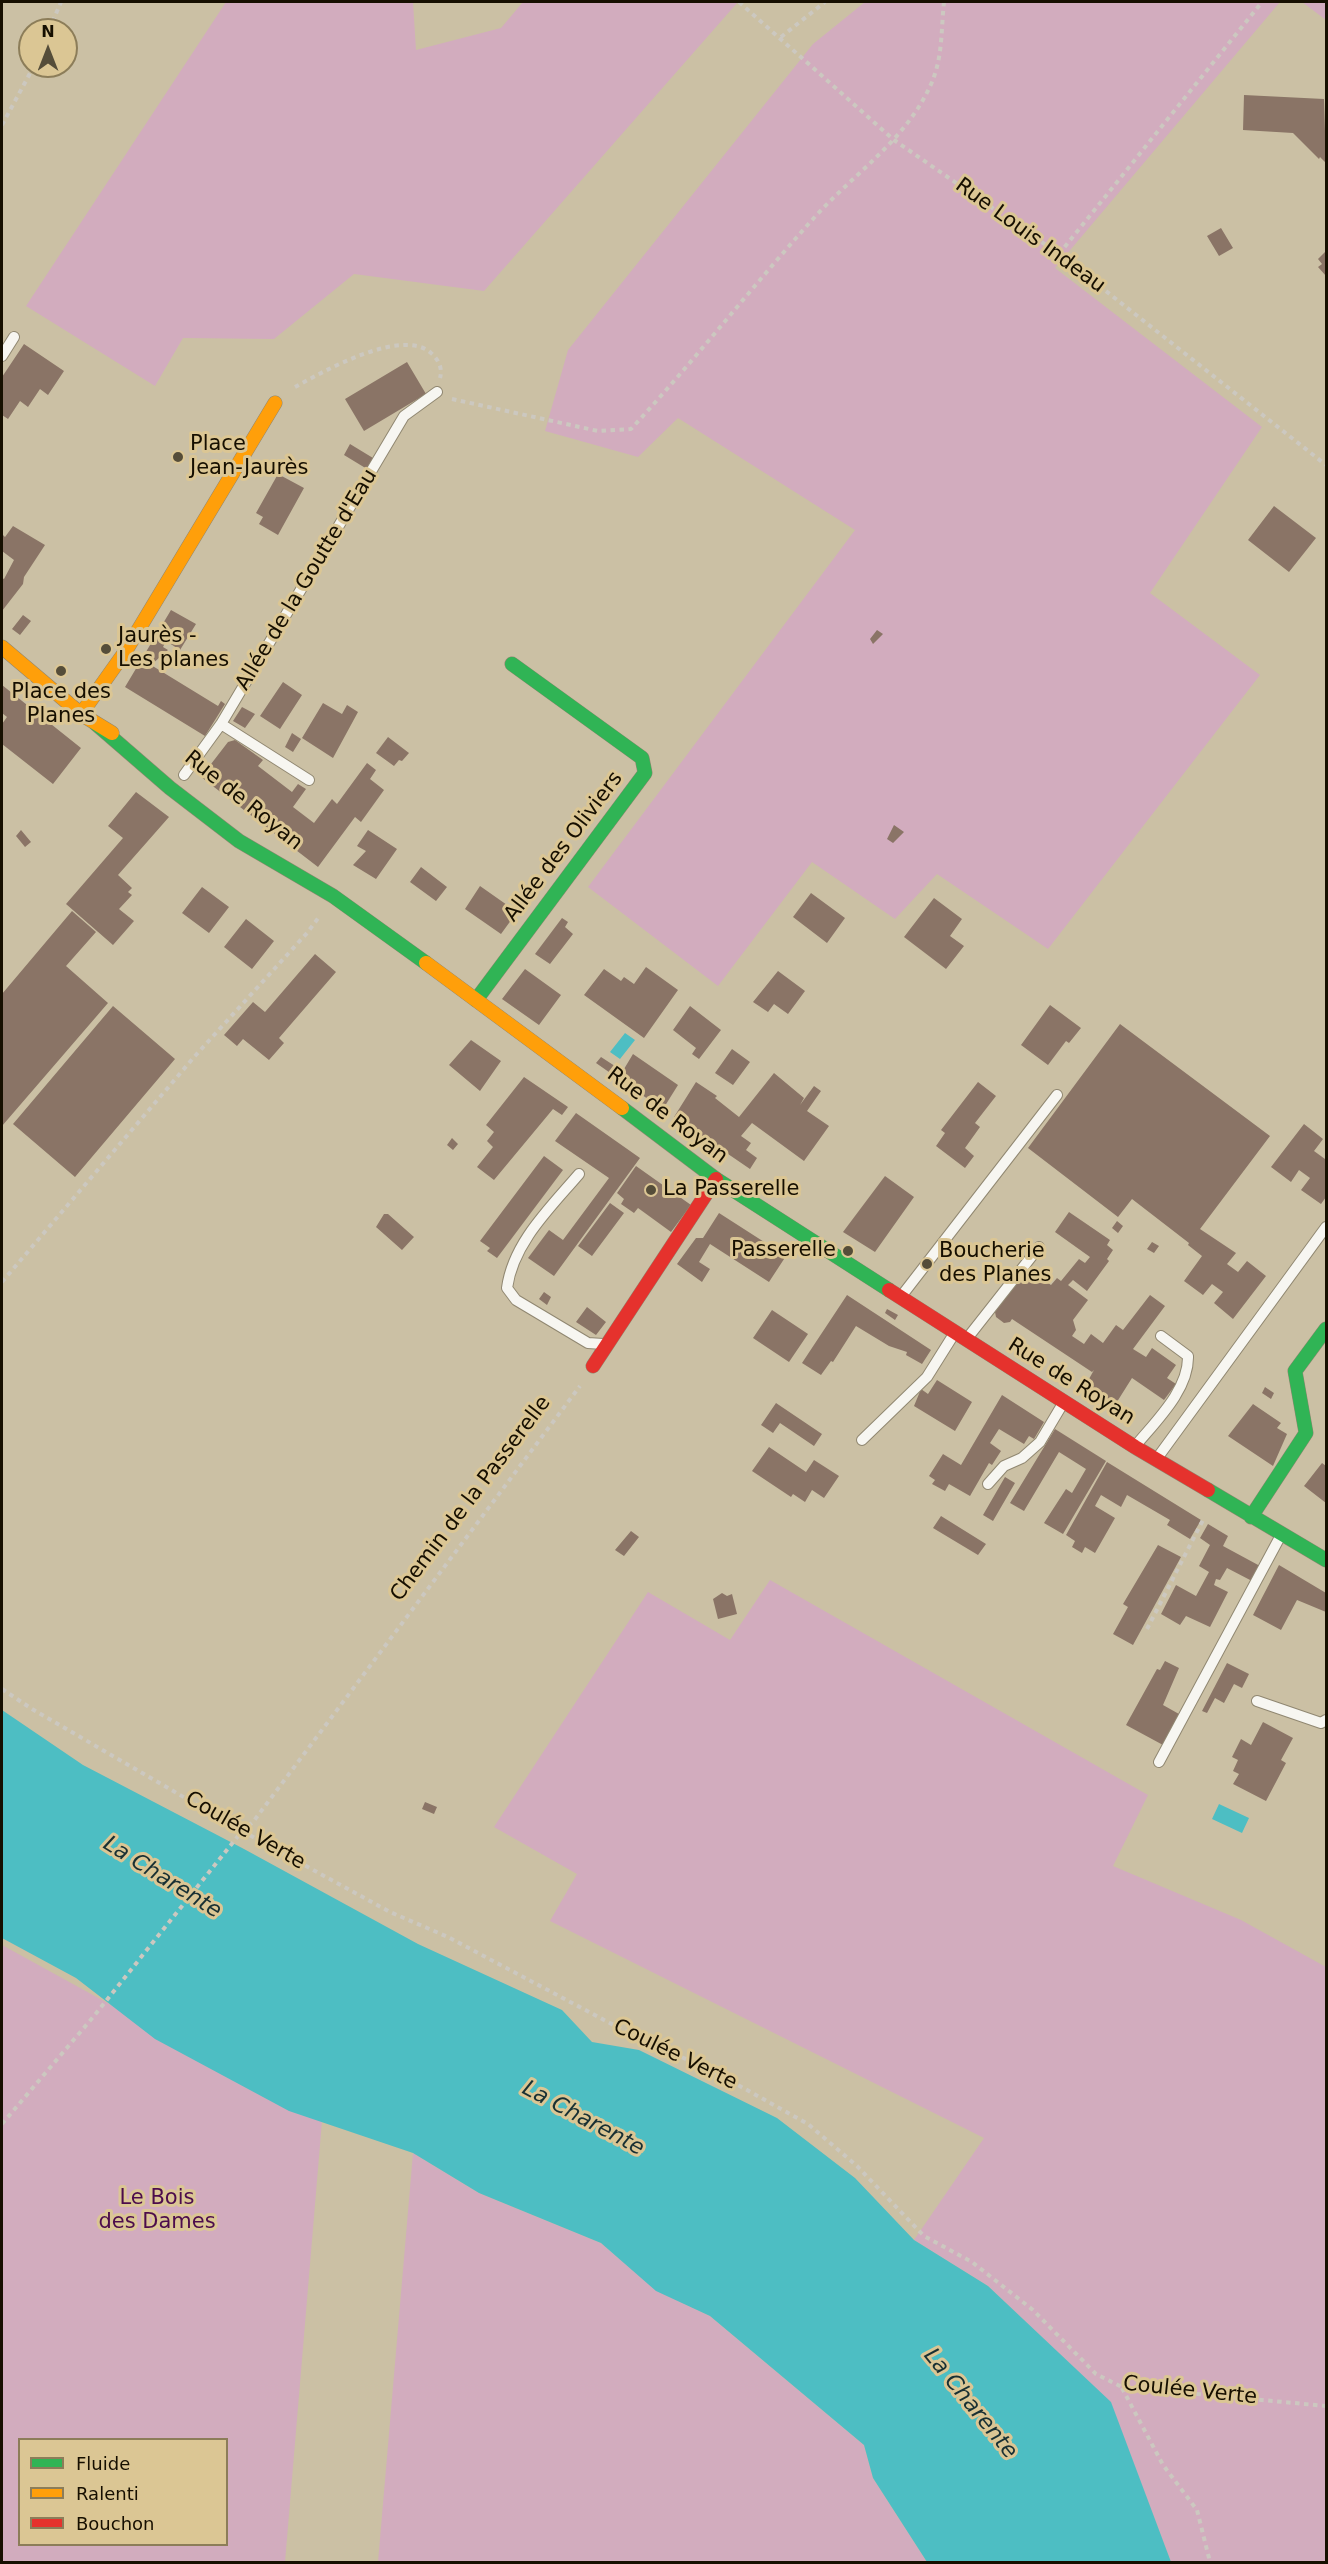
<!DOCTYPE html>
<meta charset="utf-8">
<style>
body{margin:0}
#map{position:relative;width:1328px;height:2564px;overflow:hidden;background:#cbc0a4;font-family:"DejaVu Sans",sans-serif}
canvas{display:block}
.frame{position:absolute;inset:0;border:3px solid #160f00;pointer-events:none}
.legend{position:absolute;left:18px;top:2438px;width:210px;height:108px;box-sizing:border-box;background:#dbc694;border:2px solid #8c7d59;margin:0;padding:8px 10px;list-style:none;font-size:18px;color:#160f00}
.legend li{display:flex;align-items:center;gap:12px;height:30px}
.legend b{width:30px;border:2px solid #8c7d59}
.north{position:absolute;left:18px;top:18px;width:60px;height:60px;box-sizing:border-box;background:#dbc694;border:2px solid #8c7d59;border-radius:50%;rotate:0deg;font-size:16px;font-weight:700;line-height:24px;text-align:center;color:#160f00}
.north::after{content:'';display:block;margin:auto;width:21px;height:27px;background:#554d39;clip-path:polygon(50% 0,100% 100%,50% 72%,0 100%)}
</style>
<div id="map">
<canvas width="1328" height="2564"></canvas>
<div class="frame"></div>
<ul class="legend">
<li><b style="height:8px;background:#30b455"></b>Fluide</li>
<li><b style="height:8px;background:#ff9f0a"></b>Ralenti</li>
<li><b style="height:8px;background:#e5322d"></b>Bouchon</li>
</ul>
<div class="north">N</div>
</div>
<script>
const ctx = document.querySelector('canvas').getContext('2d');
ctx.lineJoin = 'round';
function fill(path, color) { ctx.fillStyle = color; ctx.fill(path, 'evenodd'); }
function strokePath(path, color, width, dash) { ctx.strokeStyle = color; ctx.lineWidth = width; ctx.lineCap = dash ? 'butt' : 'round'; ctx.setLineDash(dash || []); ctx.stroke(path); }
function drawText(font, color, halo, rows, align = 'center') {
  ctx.font = font + ' "DejaVu Sans",sans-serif'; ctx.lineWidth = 6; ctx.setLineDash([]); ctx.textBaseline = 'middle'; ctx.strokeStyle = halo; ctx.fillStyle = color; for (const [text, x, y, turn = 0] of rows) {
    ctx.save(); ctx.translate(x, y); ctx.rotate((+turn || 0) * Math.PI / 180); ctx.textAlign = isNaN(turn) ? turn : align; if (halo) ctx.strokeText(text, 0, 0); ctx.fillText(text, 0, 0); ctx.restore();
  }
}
fill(new Path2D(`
 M226,2H413L416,50L501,28L523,2H738L484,291L354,274L274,339L183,338L155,386L26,306Z
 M865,2H1280L1055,268L1262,427L1150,593L1260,675L1048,949L937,874L895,919L812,862L718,986L588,887L855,530L678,418L638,457L545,431L568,350L813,44Z
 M1302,2H1326V20Z
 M770,1580L1148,1795L1113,1866L1241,1920L1326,1967V2562H1171L1110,2402L988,2286L914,2240L984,2138L550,1921L577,1874L494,1827L648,1592L730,1640Z
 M2,1945L322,2121L285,2562H2ZM20,2440H226V2544H20Z
 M413,2153L479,2193L601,2243L656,2290L710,2316L864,2445L873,2478L927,2562H378Z`), '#d2acbe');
fill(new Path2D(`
 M625,1033L635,1040L620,1059L610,1052Z
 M2,1710L83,1765L244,1849L418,1944L562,2010L592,2042L639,2050L777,2118L855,2178L914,2240L988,2286L1111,2402L1171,2562H927L873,2478L864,2445L710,2316L656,2291L601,2243L479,2193L413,2153L289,2111L155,2039L76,1978L2,1938Z
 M1219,1804L1249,1818L1242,1833L1212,1819Z`), '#4dbec3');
fill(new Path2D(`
 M1244,95L1324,99L1326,163L1320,157L1319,159L1293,133L1243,130Z
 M1221,228L1233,248L1219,256L1207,236Z
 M1326,251V276L1318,267L1322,264L1318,259Z
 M24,344L64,371L48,395L40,389L28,407L20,401L8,419L2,415V377Z
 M407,362L426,394L364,431L345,399Z
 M350,444L373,458L367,469L344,455Z
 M278,474L304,488L278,535L259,524L263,517L256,513Z
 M1274,506L1316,538L1289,572L1248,540Z
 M13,526L45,545L24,577L23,584L2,611V578L4,579L14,560L2,551V534L5,537Z
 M171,610L196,624L180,650L166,641L163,647L168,650L151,665L218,706L221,701L225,704L205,736L125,687Z
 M23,615L31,621L20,635L12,629Z
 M877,630L883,634L873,644L870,639Z
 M283,682L302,695L280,729L260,716Z
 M2,685L81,748L53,784L2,744V724L7,717L2,713Z
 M323,703L342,714L347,705L358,712L333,758L302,738Z
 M242,707L255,714L245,728L233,721Z
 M292,733L301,739L293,752L285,747Z
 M388,737L409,753L402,761L399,760L394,766L376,753Z
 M235,740L263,760L258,766L292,792L298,784L306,789L293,807L314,823L332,799L337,804L367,763L376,770L370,779L384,790L361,822L355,817L318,867L201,777L228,742Z
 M136,792L169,817L118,875L132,888L128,892L132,895L119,909L134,921L113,945L66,904L123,838L108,826Z
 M894,825L904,832L893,843L887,839Z
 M21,830L31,842L25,847L16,836Z
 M368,830L397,849L376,879L353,865L366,851L357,846Z
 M421,867L447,887L436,901L410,882Z
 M480,886L517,912L501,934L465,909Z
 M202,887L229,907L209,933L182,913Z
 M811,893L845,918L827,943L793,917Z
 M934,898L962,919L950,936L964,946L946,969L904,937Z
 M72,911L96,932L66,966L108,1003L2,1126V994Z
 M562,918L568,922L565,927L573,934L550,964L535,954Z
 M246,919L274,941L252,969L224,947Z
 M315,954L336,972L279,1038L284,1043L269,1060L243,1039L237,1046L224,1035L253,1002L265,1012Z
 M646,967L678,990L644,1038L584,995L604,969L621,981L624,977L634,984Z
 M525,969L561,995L539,1025L502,999Z
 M778,971L805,991L788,1014L774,1004L768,1012L753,1002Z
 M1050,1005L1081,1028L1069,1043L1066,1041L1048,1065L1021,1045Z
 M113,1006L175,1059L75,1177L13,1124Z
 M690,1006L721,1030L699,1059L692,1054L696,1048L673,1030Z
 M1120,1024L1270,1136L1200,1229L1236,1253L1227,1264L1238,1272L1247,1261L1266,1276L1233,1319L1214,1303L1223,1292L1212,1284L1203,1295L1184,1281L1202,1256L1188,1245L1189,1243L1132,1199L1118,1217L1028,1148Z
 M471,1040L501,1061L480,1091L449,1065Z
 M732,1049L750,1062L733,1085L715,1073Z
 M633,1054L678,1085L663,1109L618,1079Z
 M601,1057L621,1070L616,1077L596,1063Z
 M774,1073L804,1098L800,1105L814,1086L821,1091L807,1111L829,1126L804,1161L752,1123L741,1136L751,1143L746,1150L757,1158L750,1169L674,1117L696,1082L717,1096L715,1098L739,1117Z
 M524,1077L568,1107L562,1115L553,1109L494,1180L477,1167L493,1147L487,1141L494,1132L486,1125Z
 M978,1082L996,1096L975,1123L980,1127L965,1148L974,1156L965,1168L936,1146L945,1133L941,1130Z
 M576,1113L640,1158L554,1276L528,1258L549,1230L563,1240L609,1178L555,1141Z
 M1304,1124L1323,1139L1314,1151L1325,1159L1326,1157V1197L1321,1204L1301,1190L1310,1178L1299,1170L1291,1182L1271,1167Z
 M452,1138L458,1144L453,1150L447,1145Z
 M544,1156L563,1170L497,1258L487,1251L490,1248L480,1241Z
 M636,1166L691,1205L671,1232L638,1208L634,1213L621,1204L624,1199L617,1193Z
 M885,1176L914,1197L875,1252L843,1232Z
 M610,1203L624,1213L592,1256L578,1246Z
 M1069,1212L1110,1240L1107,1245L1113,1250L1107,1259L1109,1261L1087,1291L1073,1280L1068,1285L1088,1300L1073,1320L1076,1330L1072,1336L1084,1344L1091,1334L1103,1343L1116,1325L1123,1330L1150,1295L1165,1306L1133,1349L1146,1357L1152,1348L1176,1365L1167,1378L1176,1384L1164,1400L1132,1378L1115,1405L1085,1386L1094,1370L1092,1372L1012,1319L1010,1322L1004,1323L996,1317L995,1312L1019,1278L1021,1281L1030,1270L1051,1285L1057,1278L1061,1281L1079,1259L1085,1263L1090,1257L1055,1232Z
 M719,1213L786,1256L769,1282L710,1244L699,1262L710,1269L702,1282L677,1264L696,1238H703Z
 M384,1214H388L414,1237L402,1250L376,1227Z
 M1117,1221L1123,1226L1118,1233L1112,1228Z
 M1152,1242L1159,1246L1154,1253L1147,1249Z
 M544,1292L551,1297L547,1305L539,1299Z
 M847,1295L931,1350L922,1364L906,1355L907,1352L889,1346L856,1326L833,1362L831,1361L821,1375L802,1363Z
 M587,1307L606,1322L596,1335L576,1322Z
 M887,1309L898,1315L895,1320L885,1313Z
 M772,1310L808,1334L789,1362L753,1338Z
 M937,1380L972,1402L955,1431L914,1406L921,1389L928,1394Z
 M1265,1387L1274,1393L1271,1399L1262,1393Z
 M1002,1395L1044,1422L1034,1439L1029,1436L1024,1444L999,1429L990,1443L1001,1451L992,1465L989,1463L970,1496L949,1484L945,1491L932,1484L935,1480L929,1476L943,1454L961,1465Z
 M776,1403L822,1434L814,1446L780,1423L773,1433L761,1425Z
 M1253,1404L1281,1423L1277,1428L1287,1434L1273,1466L1228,1436Z
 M1055,1429L1106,1461L1063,1534L1044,1523L1066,1489L1072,1493L1086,1469L1059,1452L1024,1511L1010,1503Z
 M769,1447L806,1472L814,1460L839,1476L824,1498L812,1490L805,1502L793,1494L791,1497L752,1471Z
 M1107,1462L1201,1520L1190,1539L1167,1525L1170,1520L1127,1495L1121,1507L1101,1495L1095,1506L1115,1518L1095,1553L1085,1547L1082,1553L1072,1547L1075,1541L1066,1535Z
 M1322,1463L1326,1466V1503L1304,1486Z
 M1005,1477L1015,1483L993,1521L983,1515Z
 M941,1516L986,1544L978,1555L933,1528Z
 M1208,1524L1228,1536L1223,1546L1260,1566L1252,1581L1227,1568L1220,1580L1216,1579L1214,1585L1228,1592L1210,1627L1186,1616L1180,1625L1161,1614L1176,1585L1196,1596L1209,1572L1199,1566L1210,1545L1200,1538Z
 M631,1531L639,1537L624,1556L615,1550Z
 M1158,1545L1181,1557L1133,1645L1113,1634L1128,1607L1123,1604Z
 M1279,1565L1326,1593V1612L1297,1600L1281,1630L1253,1615Z
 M722,1593L727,1596L732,1594L737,1614L718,1619L713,1599Z
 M1165,1661L1179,1668L1163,1705L1179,1714L1163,1745L1126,1725L1157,1669L1160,1670Z
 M1227,1663L1249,1674L1242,1688L1234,1684L1224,1703L1215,1698L1207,1713L1202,1711Z
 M1263,1722L1293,1738L1281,1760L1286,1763L1266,1801L1233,1784L1239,1774L1233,1771L1238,1760L1232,1757L1241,1739L1251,1745Z
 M425,1802L437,1807L434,1814L422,1809Z`), '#8a7466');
const lane = new Path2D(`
 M2,356L14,337
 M221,724L309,780
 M184,775L221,724L404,416L437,392
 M579,1174C550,1208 513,1243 507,1288L516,1300L588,1343L603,1344
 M903,1294L1057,1095
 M969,1336L1039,1247
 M862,1440L927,1377L954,1334
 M1137,1444C1157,1420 1189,1389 1188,1356L1161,1336
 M1158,1457L1326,1227
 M988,1484L1004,1466L1022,1458L1040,1442L1062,1405
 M1257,1701L1321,1723L1326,1720
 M1159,1762L1281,1535`);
const fast = new Path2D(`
 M95,723L170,788L239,841L333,896L426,963
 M476,1000L645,773L642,758L512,664
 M622,1108L716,1179L889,1290
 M1208,1490L1326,1560
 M1251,1517L1306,1433L1295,1371L1326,1329`);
const slow = new Path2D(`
 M2,647L81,714L112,733
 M81,714L125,652L275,403
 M426,963L622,1108`);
const jam = new Path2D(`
 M889,1290L1135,1447L1208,1490
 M593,1366L716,1179`);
strokePath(lane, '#908771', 12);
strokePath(fast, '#908771', 15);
strokePath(slow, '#908771', 15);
strokePath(jam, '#908771', 15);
strokePath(new Path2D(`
 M739,2L894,140L1059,254L1326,465
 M49,30L61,2
 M781,37L825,2
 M2,125L34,66
 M1059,254L1262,2
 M295,387C324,371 402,327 431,353C438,359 443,368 440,378
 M452,399L598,431L631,429C694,361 751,288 813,219C854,173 907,140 932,82C943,55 941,29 944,2
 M2,1282L195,1056L307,933L319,917
 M1147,1629L1204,1518
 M2,1689L32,1709L242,1831L390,1912L448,1937L638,2038L711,2070L808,2124L857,2166L924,2236L972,2262L1033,2310L1096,2374L1122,2387L1326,2406
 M2,2124L94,2016L242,1831L253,1822L580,1386
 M1122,2388L1163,2465L1197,2510L1210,2562`), '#ccc8c0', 4, [4.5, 4.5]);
strokePath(lane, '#f7f6f1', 10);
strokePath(fast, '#30b455', 14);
strokePath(slow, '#ff9f0a', 14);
strokePath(jam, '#e5322d', 14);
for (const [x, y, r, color] of [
 [178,457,6,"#554d39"],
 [106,649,6,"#554d39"],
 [61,671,6,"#554d39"],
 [651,1190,6,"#554d39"],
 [848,1251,6,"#554d39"],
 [927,1264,6,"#554d39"]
]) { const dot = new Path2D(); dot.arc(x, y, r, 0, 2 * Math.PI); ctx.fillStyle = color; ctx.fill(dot); strokePath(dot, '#dbc694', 2); }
drawText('21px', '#160f00', '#dbc694', [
 ["Rue Louis Indeau",1030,236,36],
 ["Allée de la Goutte d'Eau",307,580,-59],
 ["Rue de Royan",243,801,39],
 ["Allée des Oliviers",564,847,-53],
 ["Rue de Royan",667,1116,37],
 ["Rue de Royan",1071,1382,32],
 ["Chemin de la Passerelle",471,1499,-53],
 ["Coulée Verte",245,1831,30],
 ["Coulée Verte",675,2055,26],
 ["Coulée Verte",1190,2391,6]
]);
drawText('21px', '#160f00', '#dbc694', [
 ["Place",190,445],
 ["Jean-Jaurès",190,469],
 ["Jaurès -",118,637],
 ["Les planes",118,661],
 ["Place des",61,693,"center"],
 ["Planes",61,717,"center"],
 ["La Passerelle",663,1190],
 ["Passerelle",836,1251,"right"],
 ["Boucherie",939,1252],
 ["des Planes",939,1276]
], 'left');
drawText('21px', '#4c0c4c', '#dbc694', [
 ["Le Bois",157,2199],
 ["des Dames",157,2223]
]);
drawText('italic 22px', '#183033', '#dbc694', [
 ["La Charente",162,1878,32],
 ["La Charente",583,2119,28],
 ["La Charente",970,2404,51]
]);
</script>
